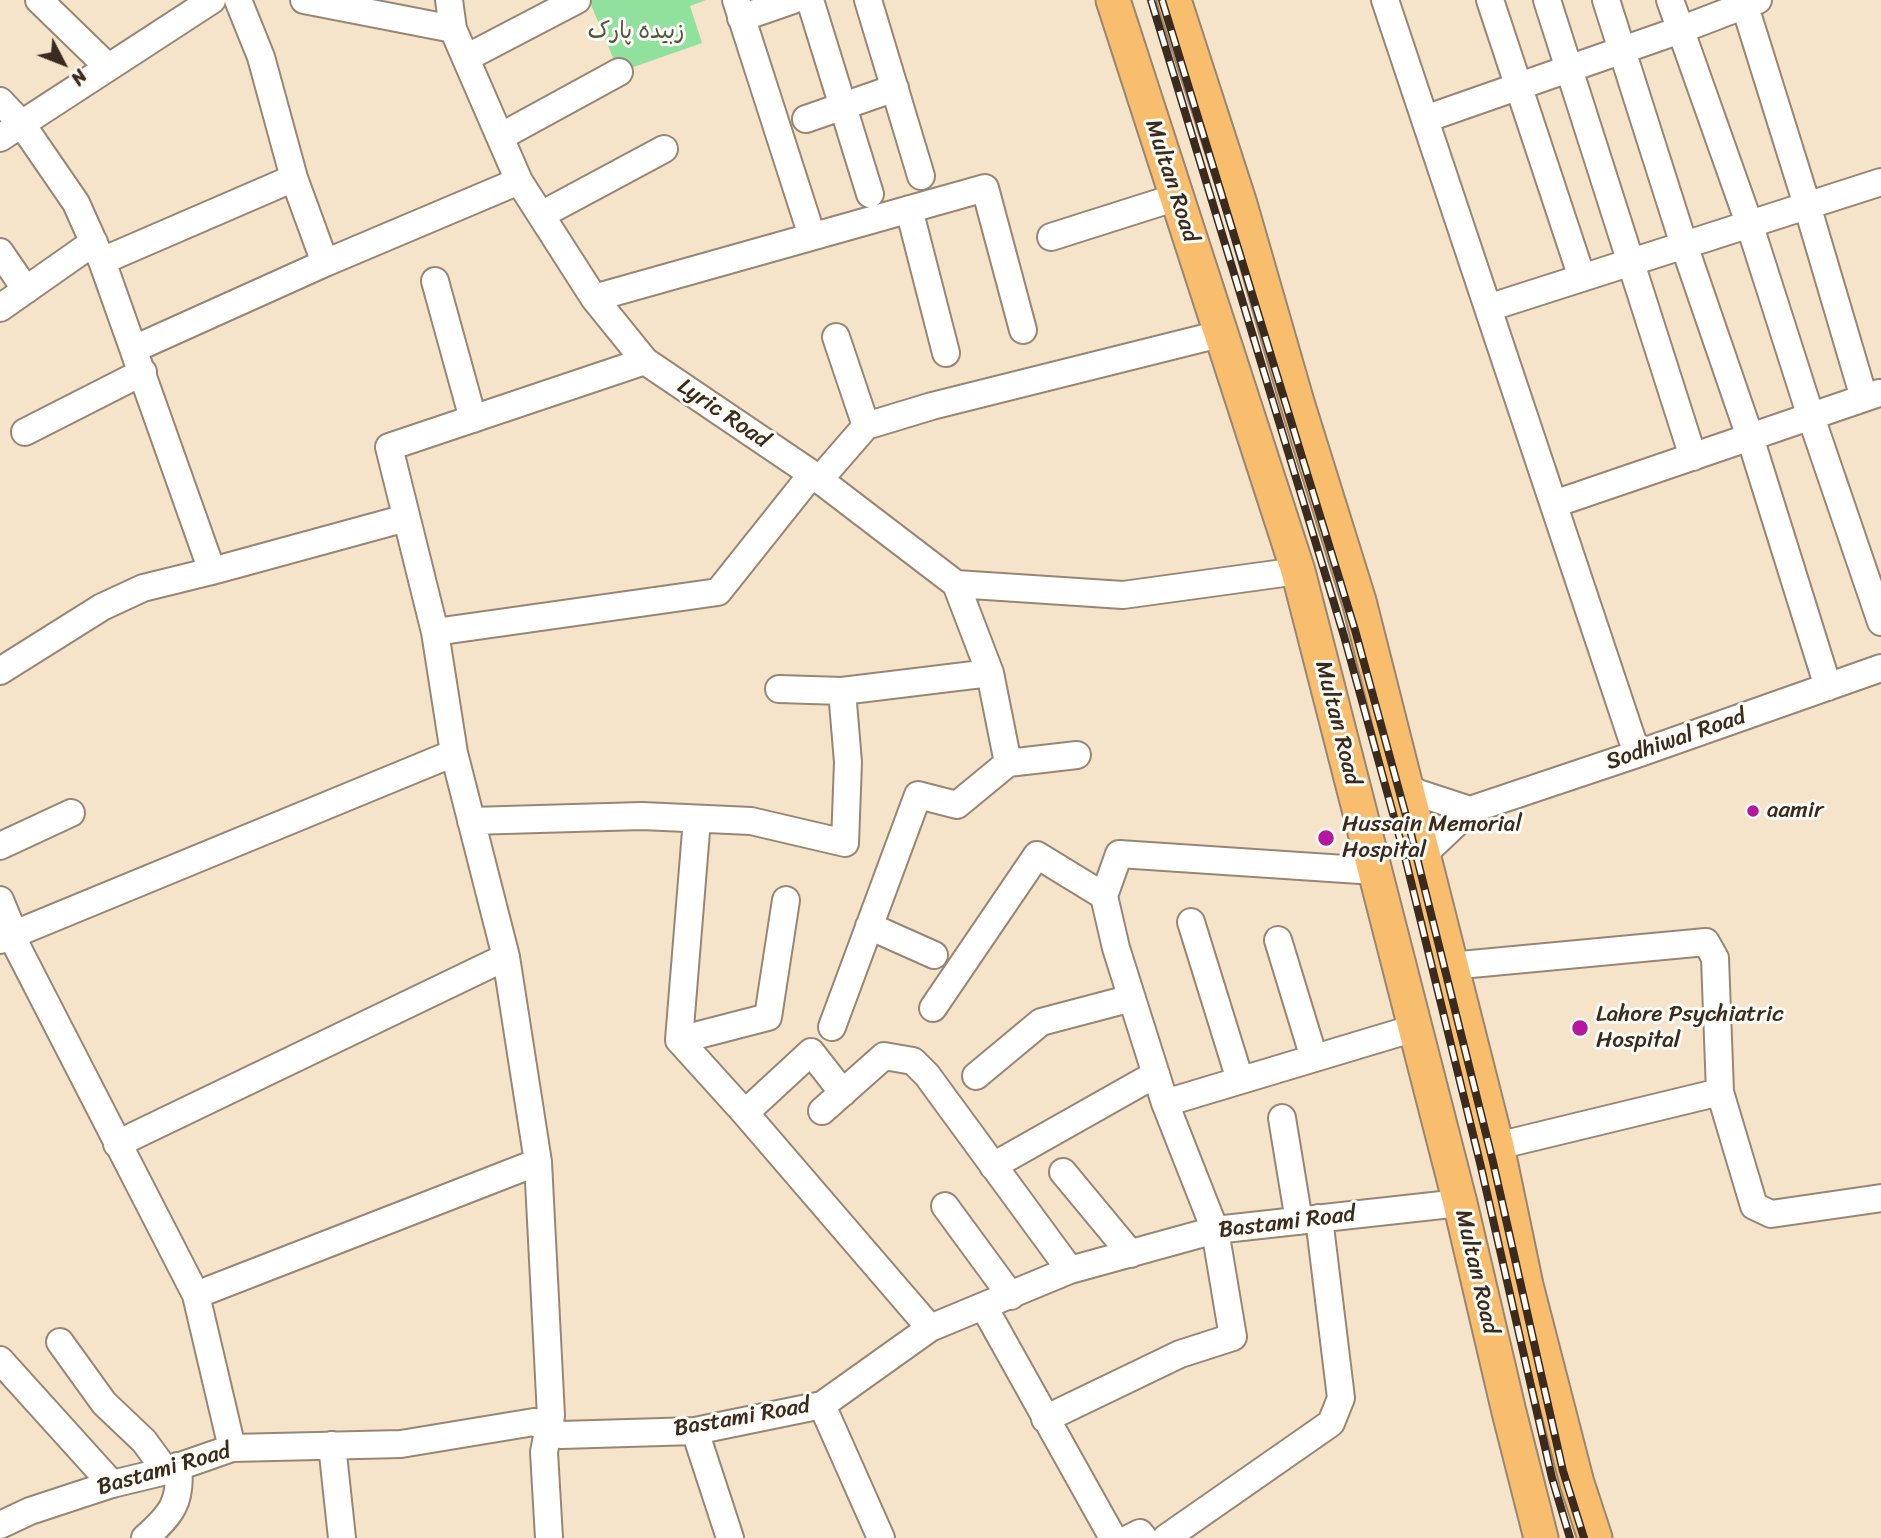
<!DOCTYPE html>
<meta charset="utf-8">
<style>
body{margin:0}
#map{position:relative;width:1881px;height:1538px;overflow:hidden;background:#f5e3ca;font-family:Sriracha,sans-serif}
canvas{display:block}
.north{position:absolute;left:28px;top:28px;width:70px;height:70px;-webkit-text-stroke:5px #fdfcf7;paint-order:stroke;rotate:132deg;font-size:19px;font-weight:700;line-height:28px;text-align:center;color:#3b2a1e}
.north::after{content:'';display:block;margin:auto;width:24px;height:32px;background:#3b2a1e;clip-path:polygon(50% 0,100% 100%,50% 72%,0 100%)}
</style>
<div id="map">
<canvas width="1881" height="1538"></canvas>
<div class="north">N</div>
</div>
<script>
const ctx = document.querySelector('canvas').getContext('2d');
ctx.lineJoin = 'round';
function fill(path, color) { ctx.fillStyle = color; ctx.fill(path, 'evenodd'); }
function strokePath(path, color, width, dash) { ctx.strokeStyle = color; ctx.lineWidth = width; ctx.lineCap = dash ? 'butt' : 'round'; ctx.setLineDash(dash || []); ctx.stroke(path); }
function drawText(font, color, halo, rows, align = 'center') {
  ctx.font = font + ' Sriracha,"Playpen Sans Arabic",sans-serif'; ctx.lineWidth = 6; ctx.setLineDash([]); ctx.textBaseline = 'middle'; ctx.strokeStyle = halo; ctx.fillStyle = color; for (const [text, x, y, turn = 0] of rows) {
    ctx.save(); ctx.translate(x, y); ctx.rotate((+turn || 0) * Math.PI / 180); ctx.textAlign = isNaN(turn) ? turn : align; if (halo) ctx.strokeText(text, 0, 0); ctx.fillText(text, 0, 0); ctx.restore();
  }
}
fill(new Path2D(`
 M589,0H706L690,6L702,43L619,72Z`), '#90e09e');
const minor = new Path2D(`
 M39,0L108,67
 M238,0L261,57L294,178L325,263
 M304,0L453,29L519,181L594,298L645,361L812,474L956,584L1123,595L1298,571
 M449,0L453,29
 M736,0L812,236
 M810,0L870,194
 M868,0L921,176
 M1385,0L1637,754
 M1490,0L1582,278
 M1547,0L1693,457
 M1606,0L1684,245L1750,437L1828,687
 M1670,0L1749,223L1811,417L1881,622
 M1743,0L1807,205L1864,398
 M741,18L793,0
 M466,58L577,0
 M0,101L21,123L76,203L102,261L212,571
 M806,119L895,88
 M1425,119L1680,30L1758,0
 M500,137L619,72
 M0,138L212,0
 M909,209L946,353
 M541,215L664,149
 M1051,237L1177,197
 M0,252L26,290
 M102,261L294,178
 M435,281L473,419
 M594,298L985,188L1023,330
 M0,308L94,242
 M1488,308L1881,182
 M836,337L866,426
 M134,349L325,263L519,181
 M25,432L143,372
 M819,480L866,426L932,406L1220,334
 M1554,504L1879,393
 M956,584L990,673L1008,763
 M435,632L718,592L812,474
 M0,671L102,607L143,588L212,571L406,518
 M779,689L842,691L990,673
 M1406,786L1418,793L1470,810
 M697,819L679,1040L745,1113L930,1328
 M471,821L642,816L751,821L845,843L848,762L842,691
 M0,846L71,813
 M1424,858L1431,847L1470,810L1637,754L1881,668
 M0,900L14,934
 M1191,922L1240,1080
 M869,926L934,955
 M11,935L196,1295L232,1448
 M0,940L454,753
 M1278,940L1314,1058
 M1450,966L1706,942L1715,958L1720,1092
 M933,1008L1037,855L1104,896
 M832,1027L918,795L957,805L1008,763L1077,755
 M679,1040L768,1017L786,900
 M976,1076L1041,1022L1132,998
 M1165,1103L1415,1028
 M822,1111L884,1056L913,1061L927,1075L1070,1270
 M745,1113L811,1052L843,1093
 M1282,1118L1299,1221
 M117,1144L506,957
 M1497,1146L1720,1092L1754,1206L1771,1214L1881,1198
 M993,1166L1156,1074
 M1063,1172L1131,1254
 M945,1206L1011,1296
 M196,1295L538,1162
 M984,1307L1113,1538
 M60,1342L104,1403L144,1441L166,1471
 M0,1360L112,1484
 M822,1405L881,1538
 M1045,1419L1180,1354L1233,1337L1215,1230L1165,1103L1116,948L1104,896L1119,854L1375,871
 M695,1431L730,1538
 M332,1445L342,1538
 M0,1525L30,1511L112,1484L166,1471L232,1448L401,1444L534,1422L561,1435L695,1431L822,1405L930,1328L1070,1270L1215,1230L1460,1203
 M145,1538C171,1515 182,1502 178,1466
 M549,1538L544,1452L551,1416L538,1162L506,957L454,753L435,632L389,447L645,361
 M1130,1538L1140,1533L1144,1538
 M1166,1538L1331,1423L1341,1398L1319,1218`);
const major = new Path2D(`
 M1113,0L1298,571L1460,1203L1509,1412L1541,1538
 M1174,0L1240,204L1297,402L1359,601L1497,1146L1526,1285L1577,1483L1595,1538`);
strokePath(minor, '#988674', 30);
strokePath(major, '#988674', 37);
strokePath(minor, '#fff', 26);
strokePath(major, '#f9be6d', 33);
const rail = new Path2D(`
 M1151,0L1344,636L1405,857L1481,1167L1552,1478L1570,1538
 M1162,0L1355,630L1411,834L1493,1162L1563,1471L1584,1538`);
strokePath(rail, '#3b2a1e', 8);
strokePath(rail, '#fdfcf7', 5, [16]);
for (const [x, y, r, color] of [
 [1753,811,7,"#b5179e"],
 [1326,838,9,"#b5179e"],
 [1580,1028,9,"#b5179e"]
]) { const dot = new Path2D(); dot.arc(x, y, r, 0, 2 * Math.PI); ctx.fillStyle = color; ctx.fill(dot); strokePath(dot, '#fdfcf7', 2.5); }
drawText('23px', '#50583e', '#fdfcf7', [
 ["زبیدہ پارک",636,32]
]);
drawText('23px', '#3b2a1e', '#fdfcf7', [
 ["Multan Road",1171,181,72],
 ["Lyric Road",723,414,34],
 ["Multan Road",1337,723,76],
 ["Sodhiwal Road",1676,740,-19],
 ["Bastami Road",1287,1223,-7],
 ["Multan Road",1476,1272,77],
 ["Bastami Road",742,1418,-10],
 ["Bastami Road",164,1470,-16]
]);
drawText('23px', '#3b2a1e', '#fdfcf7', [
 ["aamir",1767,811],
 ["Hussain Memorial",1342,825],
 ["Hospital",1342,851],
 ["Lahore Psychiatric",1596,1015],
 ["Hospital",1596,1041]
], 'left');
</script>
